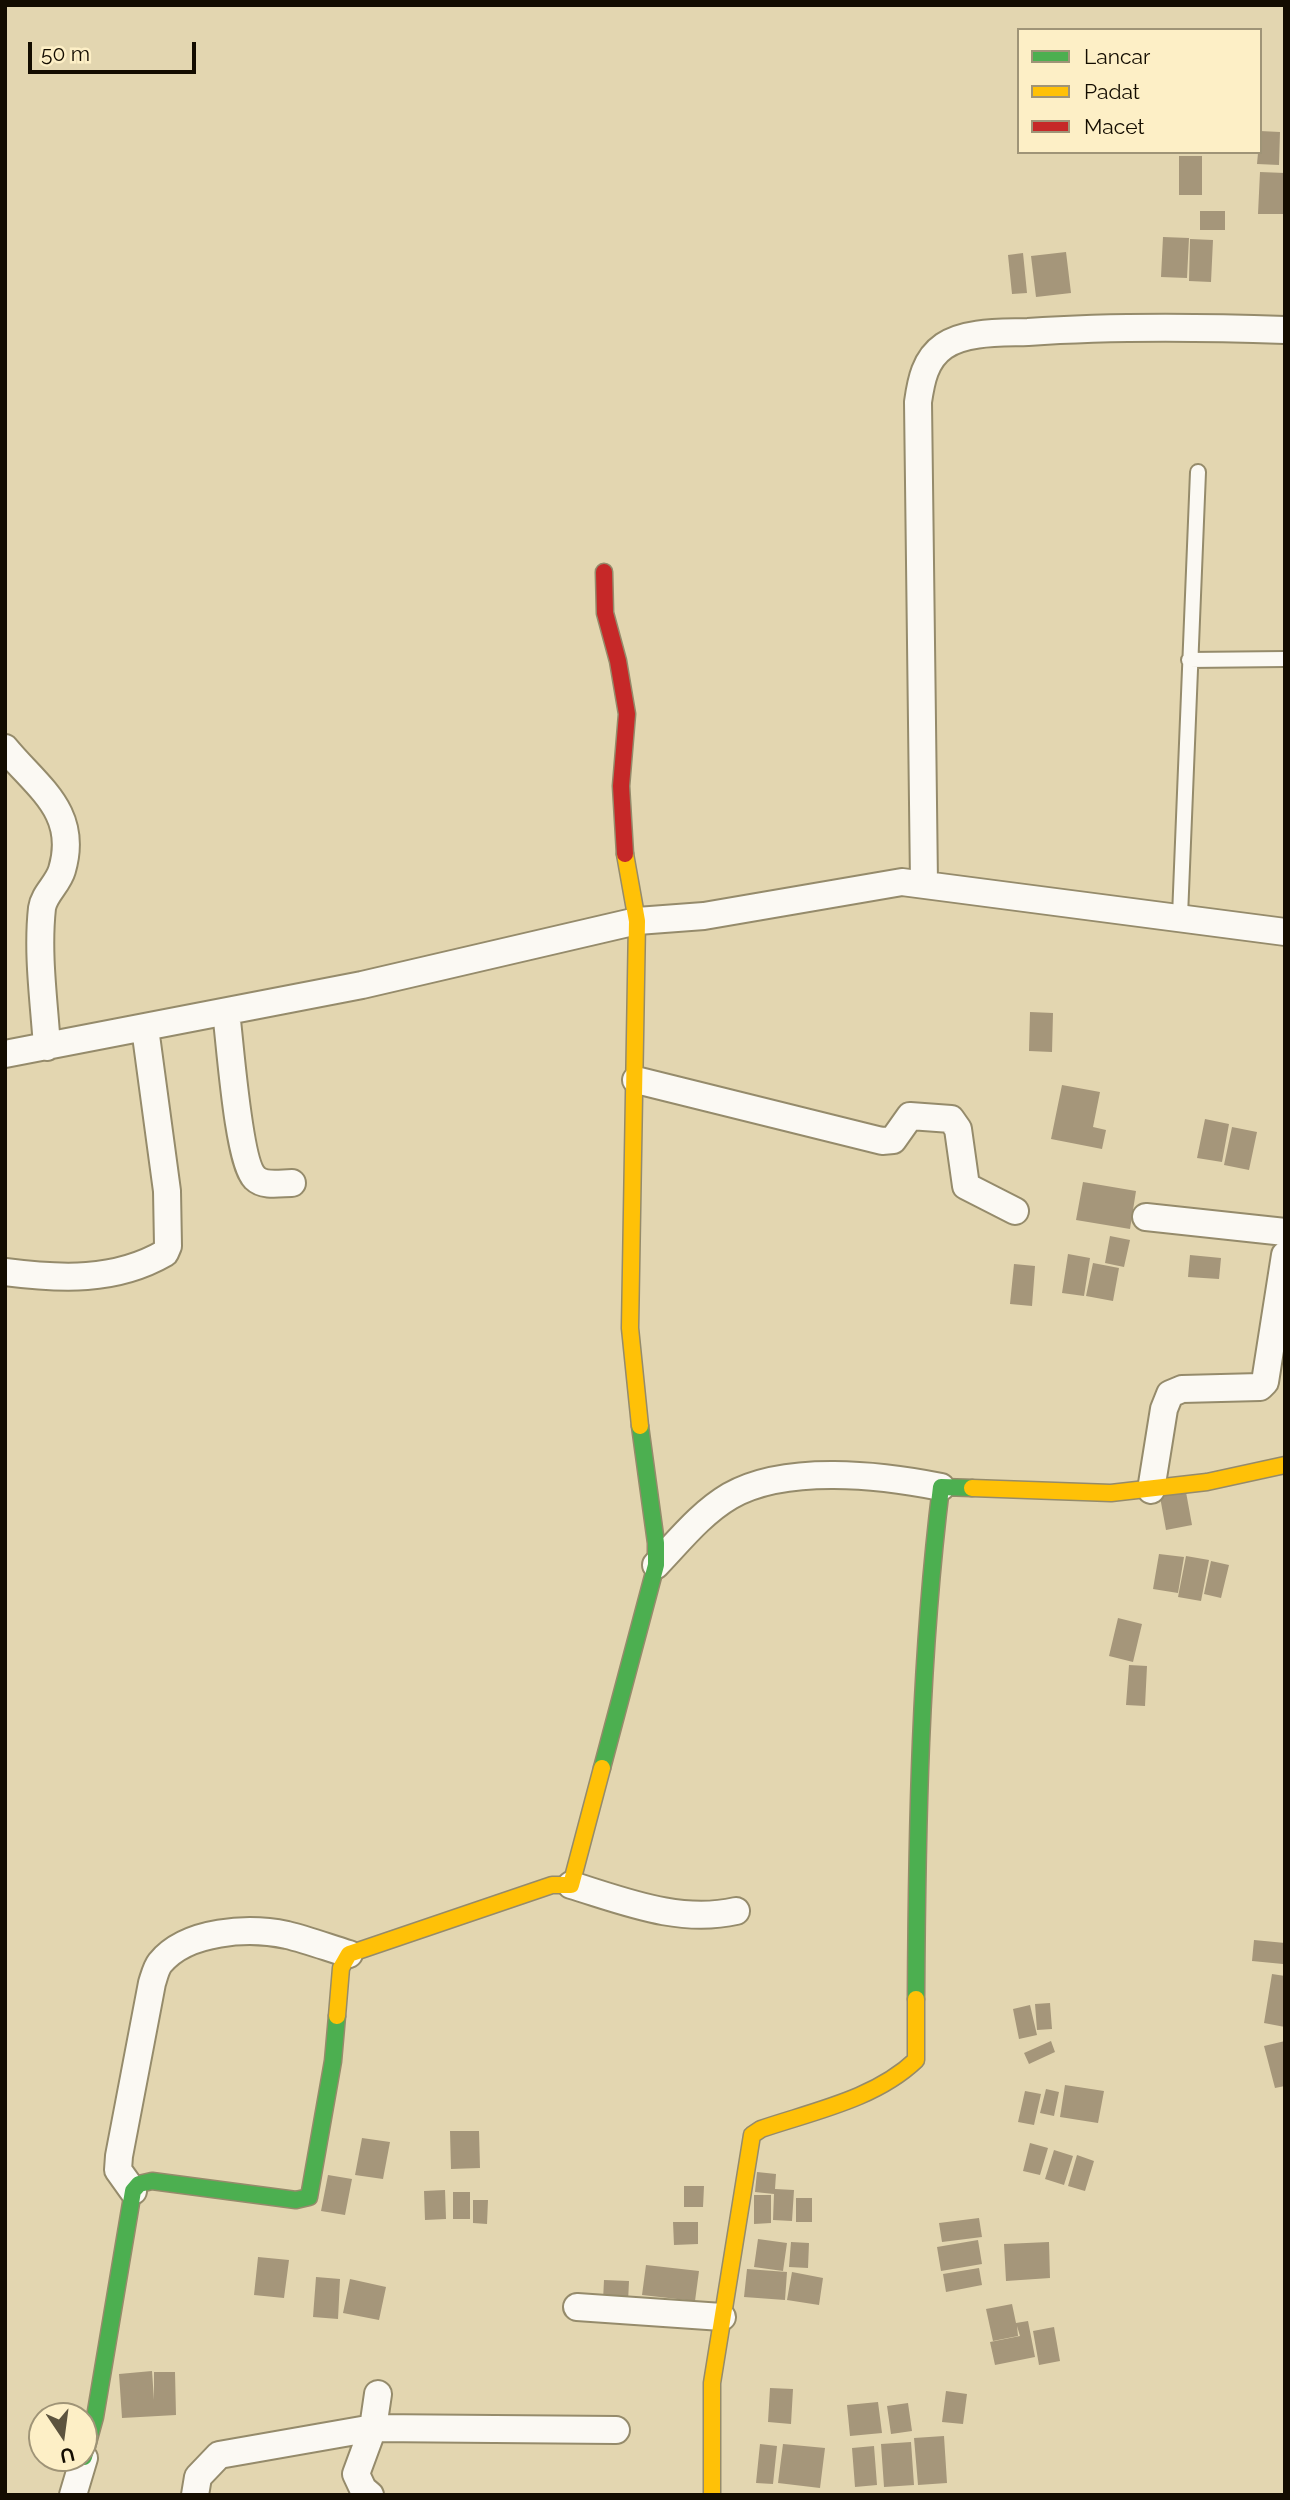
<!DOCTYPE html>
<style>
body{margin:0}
#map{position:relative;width:1290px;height:2500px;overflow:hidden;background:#e3d6b0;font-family:Raleway,sans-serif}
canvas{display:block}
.frame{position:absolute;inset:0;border:7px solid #130c00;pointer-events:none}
.legend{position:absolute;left:1017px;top:28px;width:245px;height:126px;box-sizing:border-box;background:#fdefc6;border:2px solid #9f9477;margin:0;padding:9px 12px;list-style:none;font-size:21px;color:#130c00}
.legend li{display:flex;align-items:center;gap:14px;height:35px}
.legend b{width:35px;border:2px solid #9f9477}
.north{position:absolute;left:28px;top:2402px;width:70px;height:70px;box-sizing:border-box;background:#fdefc6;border:2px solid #9f9477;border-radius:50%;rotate:167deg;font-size:19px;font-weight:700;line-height:28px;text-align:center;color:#130c00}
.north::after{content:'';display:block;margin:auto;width:24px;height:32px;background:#5c533e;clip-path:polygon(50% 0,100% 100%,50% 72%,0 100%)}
.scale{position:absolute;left:28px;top:42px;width:168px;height:32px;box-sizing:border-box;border:4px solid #130c00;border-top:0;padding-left:9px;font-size:21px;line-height:24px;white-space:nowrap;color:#130c00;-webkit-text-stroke:5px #fdefc6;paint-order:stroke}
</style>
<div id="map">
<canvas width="1290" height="2500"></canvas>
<div class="frame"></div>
<ul class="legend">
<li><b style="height:9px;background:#4caf50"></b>Lancar</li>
<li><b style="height:9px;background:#ffc107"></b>Padat</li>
<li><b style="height:9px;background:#c62828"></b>Macet</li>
</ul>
<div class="north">U</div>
<div class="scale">50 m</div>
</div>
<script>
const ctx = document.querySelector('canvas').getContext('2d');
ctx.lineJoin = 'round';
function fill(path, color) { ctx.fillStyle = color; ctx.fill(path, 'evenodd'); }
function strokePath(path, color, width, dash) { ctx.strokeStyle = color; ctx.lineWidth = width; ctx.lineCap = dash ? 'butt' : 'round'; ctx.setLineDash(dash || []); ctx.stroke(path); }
fill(new Path2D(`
 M1260,131L1280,132L1279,165L1257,164Z
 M1179,156H1202V195H1179Z
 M1260,172L1285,173V214H1258Z
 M1200,211H1225V230H1200Z
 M1163,237L1189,238L1187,278L1161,277Z
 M1190,239L1213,240L1211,282L1189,281Z
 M1066,252L1071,293L1036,297L1031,256Z
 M1023,253L1027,293L1012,294L1008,255Z
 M1030,1012L1053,1013L1052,1052L1029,1051Z
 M1062,1085L1100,1092L1093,1127L1106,1130L1102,1149L1051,1139Z
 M1205,1119L1229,1124L1222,1162L1197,1158Z
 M1232,1127L1257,1132L1249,1170L1224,1165Z
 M1083,1182L1136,1191L1130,1229L1076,1220Z
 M1110,1236L1130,1240L1124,1267L1105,1263Z
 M1068,1254L1090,1258L1084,1296L1062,1293Z
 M1190,1255L1221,1258L1219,1279L1188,1277Z
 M1093,1263L1119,1268L1113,1301L1086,1296Z
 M1014,1264L1035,1266L1032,1306L1010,1304Z
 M1186,1492L1192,1525L1166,1530L1160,1497Z
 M1159,1554L1184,1557L1178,1593L1153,1589Z
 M1186,1556L1209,1560L1201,1601L1178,1597Z
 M1211,1561L1229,1565L1221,1598L1204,1594Z
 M1118,1618L1142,1624L1133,1662L1109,1656Z
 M1129,1665L1147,1666L1145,1706L1126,1705Z
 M1254,1940L1285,1943L1283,1964L1252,1961Z
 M1272,1974L1285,1976V2027L1264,2023Z
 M1050,2003L1052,2029L1037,2030L1035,2004Z
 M1030,2005L1037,2035L1019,2039L1013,2009Z
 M1051,2041L1055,2052L1029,2064L1024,2053Z
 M1285,2041V2086L1275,2088L1264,2046Z
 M1065,2085L1104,2091L1098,2123L1060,2117Z
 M1046,2089L1059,2092L1054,2116L1040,2113Z
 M1025,2091L1041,2094L1034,2125L1018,2122Z
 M450,2131H479L480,2168L451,2169Z
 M362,2138L390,2142L383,2179L355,2175Z
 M1030,2143L1048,2148L1040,2175L1023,2171Z
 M1054,2150L1073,2156L1064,2185L1045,2179Z
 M1077,2155L1094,2161L1085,2191L1068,2186Z
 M757,2172L776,2174L775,2189L794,2190L792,2221L773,2220L774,2194L755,2192Z
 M328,2175L352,2179L345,2215L321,2211Z
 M684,2186H704L703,2207H684Z
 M445,2190L446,2219L425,2220L424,2191Z
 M453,2192H470V2219H453Z
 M754,2195H771V2223L754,2224Z
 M796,2198H812V2222H796Z
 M473,2200H488L487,2224L473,2223Z
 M979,2218L982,2237L942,2242L939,2223Z
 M673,2222H698V2244L674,2245Z
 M758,2239L787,2243L783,2271L754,2267Z
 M978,2240L982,2264L941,2271L937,2247Z
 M791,2242L809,2243L808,2268L789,2267Z
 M1049,2242L1050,2278L1006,2281L1004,2244Z
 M258,2257L289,2260L284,2298L254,2295Z
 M646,2265L699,2271L695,2301L642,2295Z
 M979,2268L982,2285L946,2292L943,2274Z
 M747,2269L787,2272L785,2300L744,2297Z
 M792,2272L823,2278L819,2305L787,2300Z
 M316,2277L340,2279L338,2319L313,2317Z
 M350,2279L386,2287L379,2320L343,2313Z
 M604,2280L629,2281L628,2302L603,2301Z
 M1012,2304L1016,2323L1028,2321L1035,2357L995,2365L990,2342L1020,2336L1017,2326L1018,2336L993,2341L986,2309Z
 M1054,2327L1060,2361L1039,2365L1033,2331Z
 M152,2371L154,2400V2372H175L176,2415L122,2418L119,2374Z
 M770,2388L793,2389L791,2424L768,2422Z
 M946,2391L967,2394L963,2424L942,2422Z
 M878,2402L882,2433L850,2436L847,2405Z
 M908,2403L912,2431L891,2434L887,2406Z
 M944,2436L947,2483L918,2485L914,2438Z
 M911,2442L914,2485L884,2487L881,2444Z
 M760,2444L777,2446L773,2484L756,2483Z
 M783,2444L825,2448L820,2488L778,2483Z
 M874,2446L877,2485L855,2487L852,2448Z`), '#a5967a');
const lane = new Path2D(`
 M1189,660L1285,659
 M1180,916L1198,472`);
const street = new Path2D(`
 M5,748C38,788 79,812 62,870C58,884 44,894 42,908C37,954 44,1001 47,1047
 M924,883L918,402C921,381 925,359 944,346C966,331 1002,333 1028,332C1114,326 1199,327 1285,330
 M226,1012C230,1041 238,1162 255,1178C264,1187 281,1183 292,1183
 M5,1054L362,985L637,921L704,916L902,882L1285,932
 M636,1080L882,1141L893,1140L910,1116L951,1119L958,1129L966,1186L1015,1211
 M1146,1217L1285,1232
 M5,1272C60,1279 115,1282 165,1253L168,1246L167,1191L145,1028
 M1151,1490L1164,1409L1170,1394L1182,1389L1260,1387L1265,1382L1285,1255
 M656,1565C679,1541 701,1513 730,1496C786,1464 881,1475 941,1487
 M571,1885C624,1901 679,1924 736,1911
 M133,2191L118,2170L119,2156L152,1983C154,1977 156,1968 160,1963C187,1930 249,1927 287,1935C308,1940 329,1948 349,1954
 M577,2307L722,2317
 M73,2495L84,2458
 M195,2495L198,2477L219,2455L373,2428L616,2430
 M370,2495L363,2489L356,2474L373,2428L378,2394`);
const fast = new Path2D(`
 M602,1768L656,1565V1543L640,1426
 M916,1999C917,1828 920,1657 941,1487L972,1488
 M84,2457L95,2417L133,2191L139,2184L152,2181L296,2200L309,2197L333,2061L337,2016`);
const slow = new Path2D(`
 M625,854L637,921L630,1328L640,1426
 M972,1488L1111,1493L1207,1482L1285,1465
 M337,2016L341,1968L349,1954L552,1885H571L602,1768
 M712,2495V2383L752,2135L761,2129C814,2111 875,2099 916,2060V1999`);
const jam = new Path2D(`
 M604,572L605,613L618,661L627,714L621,786L625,854`);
strokePath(lane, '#958b6b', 18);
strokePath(street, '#958b6b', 30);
strokePath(fast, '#958b6b', 19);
strokePath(slow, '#958b6b', 19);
strokePath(jam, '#958b6b', 19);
strokePath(lane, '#fbf9f3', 14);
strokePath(street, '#fbf9f3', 26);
strokePath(fast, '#4caf50', 16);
strokePath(slow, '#ffc107', 16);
strokePath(jam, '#c62828', 16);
</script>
